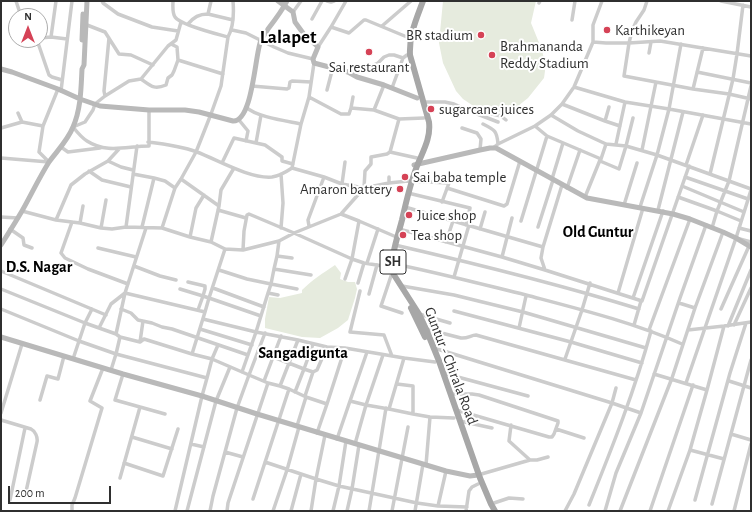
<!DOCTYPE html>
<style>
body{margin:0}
#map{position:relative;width:752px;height:512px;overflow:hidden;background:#fff;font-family:"Alegreya Sans",sans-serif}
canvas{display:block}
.frame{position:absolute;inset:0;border:2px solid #2f2f2f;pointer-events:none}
.north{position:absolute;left:8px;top:8px;width:40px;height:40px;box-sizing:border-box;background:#fff;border:1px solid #acacac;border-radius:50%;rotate:0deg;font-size:11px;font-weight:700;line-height:16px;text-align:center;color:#2f2f2f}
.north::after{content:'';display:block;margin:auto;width:14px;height:18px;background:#d54256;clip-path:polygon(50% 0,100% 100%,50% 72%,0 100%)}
.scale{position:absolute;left:8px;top:486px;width:103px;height:18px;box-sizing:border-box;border:2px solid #2f2f2f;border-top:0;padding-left:5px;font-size:12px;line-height:14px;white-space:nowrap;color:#2f2f2f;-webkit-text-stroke:3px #fff;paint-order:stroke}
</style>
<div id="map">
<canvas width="752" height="512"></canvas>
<div class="frame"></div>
<div class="north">N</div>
<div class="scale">200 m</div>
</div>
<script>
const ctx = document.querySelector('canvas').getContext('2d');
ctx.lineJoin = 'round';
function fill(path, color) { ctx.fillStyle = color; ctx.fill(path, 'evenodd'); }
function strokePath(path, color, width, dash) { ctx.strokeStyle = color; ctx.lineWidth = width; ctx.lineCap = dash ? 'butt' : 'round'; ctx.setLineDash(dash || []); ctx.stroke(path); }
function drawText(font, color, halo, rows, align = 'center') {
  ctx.font = font + ' "Alegreya Sans",sans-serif'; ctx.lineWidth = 4; ctx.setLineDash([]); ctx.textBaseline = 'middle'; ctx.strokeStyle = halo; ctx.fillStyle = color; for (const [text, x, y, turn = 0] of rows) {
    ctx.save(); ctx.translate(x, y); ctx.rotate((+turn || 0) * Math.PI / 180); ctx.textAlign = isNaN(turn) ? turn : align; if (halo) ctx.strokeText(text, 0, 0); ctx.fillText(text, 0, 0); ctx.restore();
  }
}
fill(new Path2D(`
 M443,1H536L531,23L542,50L544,59L545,71L544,78L528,98L518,106L513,109L506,111L496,112L483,110L475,107L463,99L456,91L443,63L439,43Z
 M335,265L341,273L340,279L348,282H355L357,289L355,298L348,320L338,328L320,338L302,337L265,328V319L269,297L280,298L302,293V290C312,280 323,273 335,265Z`), '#e6ebde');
strokePath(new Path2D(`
 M16,1L21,16
 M102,1L103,3L118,14L152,27L178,31
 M173,1C173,5 172,13 175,17C180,25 217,34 228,37
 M327,1L331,2L334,1
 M647,1L644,10L636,22L632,31L629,43L624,76L693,89L729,94L751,99
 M721,1L751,7
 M539,3L540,1
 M293,12L301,1
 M208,14L233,20
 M312,19L322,1
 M572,20L575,1
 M188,24C194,17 199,14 208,14L211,1
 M84,25H87L105,32L119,54L131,55L153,65
 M382,26L411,1
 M331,27L346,1
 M232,30L246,33L274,47L288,53L313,59
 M51,37L67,39
 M40,38L51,37L56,1
 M109,38L104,91L105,96L129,81L141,79L168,46L176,40L181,22
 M37,40L49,75L52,77L62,80
 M593,42L606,43H629L660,41L751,56
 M318,47L331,27L349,33L364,20H366L407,37
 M649,53L651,42
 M178,60L223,74
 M348,72L352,69H365L378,63L384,57L389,55H394L403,58
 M697,72L751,83
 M141,79C151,86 154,90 166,85L168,78L172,75L174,71L178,60L177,47L171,44
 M384,85L374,110L399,119L424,118
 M252,86L287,89L289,88L290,82L292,81L311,82
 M574,87L625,102L669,109L681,44
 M392,88L403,58L407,55
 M693,89L703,48
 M327,90L333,67
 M61,91L72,1
 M105,96L95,104L93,110L85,122L73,127C77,132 82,138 87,141C107,154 127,146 149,146V110
 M309,97L341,114H349L351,108L374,110
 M423,102H445L454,104L472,112L498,122
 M562,104L605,121L620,126
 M246,107C256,117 287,121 301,124
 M351,108L353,97
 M465,109L472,108L483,112L501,116L506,120
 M18,113L22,122
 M551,115L578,131L606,144L626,146L657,155L669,109L751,124
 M239,120L248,131L246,141
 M605,121L609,107
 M483,124C495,130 497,131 498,144
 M535,126L547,136L601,159L606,144
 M1,128L22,122L43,126
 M462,128L477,133L481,139L480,150
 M148,142C165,144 181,146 197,152C218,160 250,179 272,177C280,176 286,172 292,168L301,124L309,97L314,63
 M256,143L265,145L282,157V161L293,164
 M616,144L625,102
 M61,147L68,152L100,148
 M493,148L498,144L535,126L551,115L562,104L574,87L593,42V25L602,1
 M642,150L656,82
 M390,152L417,158
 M1,158L49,162
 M108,161L121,167L133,170
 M600,161L619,169L626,146L633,118
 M49,162L39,152L43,126L58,89
 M222,163L234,138L256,143L261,115
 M686,165L703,115
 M292,168L324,177L342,184L364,188L365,171L371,164V157L387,154L390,152L399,119
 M89,171L102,180L131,187
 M133,174L154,178
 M710,174L733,79L737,54L743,5
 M389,177V183
 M685,177L748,199
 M181,179L219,206
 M552,179L563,143
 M342,184L345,162
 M562,185L543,247L541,258L545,270L642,301L689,166
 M682,186L744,212
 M447,188L504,206L507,204L520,161
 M567,188L580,150
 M408,193L470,208L466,225
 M585,197L600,160
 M678,197L717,211L741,221
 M624,205L637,163
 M405,207L543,247
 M640,207L657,155L751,189
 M218,210L246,218
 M658,210L683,112
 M22,211L56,220L80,223L101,228L112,229L126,227L162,228L190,237L211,242L225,249L243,250L279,241L294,233L341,214L364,188L389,183L408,181L449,183L442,202
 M341,214L359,221L352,259L345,279
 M1,217L18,218
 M56,220L71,185L85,174L108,161L119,149
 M359,221L394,236
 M521,221L547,136
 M72,222L61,253L65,258L88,269L128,284
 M80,223L83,206
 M309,226L308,220L324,177
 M126,227L137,146
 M142,227L154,178L165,181L175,188
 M538,227L553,180
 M101,228L106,200
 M146,228L125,293L205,312L209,298L203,296L198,310
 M162,228L175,188L181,179L196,152L211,114L221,86L228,37C234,26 234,13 233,1
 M281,228L283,203L281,174
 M712,228L717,211L729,181L751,86
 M739,228L751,231
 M10,229L23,238L24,245L32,248
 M399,229L502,257L512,218
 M480,229L485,212
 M190,237L196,208L204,195
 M736,238L751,190
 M279,241L277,256L292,258
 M211,242L219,206L221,190L234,168
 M446,242L453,221
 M395,245C477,264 558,284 639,309
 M98,248L136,257
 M225,249L209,298L261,316
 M243,250L244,231L247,215L249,214L294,233L352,259L364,263L389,267
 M277,256L274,269L311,275
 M502,257L545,270
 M367,263L378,229
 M390,263C435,272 481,284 526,295C579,309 632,322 682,344
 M134,266L160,276L176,280
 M274,269L271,284L297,289
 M219,270L247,279L271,284L268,293L278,295
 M1,271L106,315
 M391,276L381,306L402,313
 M454,277L469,225
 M358,283L364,263
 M402,286L454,295L523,312L646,348
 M213,288L264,307
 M1,289L85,323L92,309
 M180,289L203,296L205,289V286L188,282
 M360,291L350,332L384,335L392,356
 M125,293L116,334L120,337L140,342L144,339L192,354
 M268,293L256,332L298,340L327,347L345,348L404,358L435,362
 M618,293L643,208
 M369,294L377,265
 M633,298L663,211
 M679,303L695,308
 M1,309L79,341L73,359
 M121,309L131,313L138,320L152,323L162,327L172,329L248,355
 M721,309L749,246
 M454,311L571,342L642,363
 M205,312L192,354L212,359L218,345
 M419,314L450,323
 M203,319L256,332L242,372
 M634,325L641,301
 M734,325L751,288
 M728,326L751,270
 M99,328L111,304L125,293
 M519,328L526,296
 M200,329L252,345
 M426,329L461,338C467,339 471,335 476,335L636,380
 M649,330L690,219
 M688,330L724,326L751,322
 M116,334L85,323L79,341L116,354L207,378L212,359L249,375L265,333
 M140,342L143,321
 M434,348L612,403L641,413
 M258,351L304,369L313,344
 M367,352L350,401L366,405L383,355
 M565,359L582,310L590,283
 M111,370L116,354L120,337
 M443,373L528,396
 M123,374L115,400L165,414
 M654,374L707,390
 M264,381L281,336
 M729,381L751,388
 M268,383L280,386L298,340
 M686,383L736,238L751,242
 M397,384L413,386V414L430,417L454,418
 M289,389L306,397L297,426
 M295,392L304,369L313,372L317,370L327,347
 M450,394H472L479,395L555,420L558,421V423L554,434L552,437H549L456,410
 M305,396L313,372
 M306,397L327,404L317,433
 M40,400L47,376L58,379L64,356
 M327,404L345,348
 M389,409L413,414
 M1,413L22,344
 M1,420L31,429C35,431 38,437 37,442L25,496
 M460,421L492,428
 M511,425L509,441L530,460
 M556,429L584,438
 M731,434L751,440
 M132,437L172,449
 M337,439L350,401
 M191,444L204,447
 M355,444L366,405L389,409L404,358
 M690,450L724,459
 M225,452L243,457
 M265,462L316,479L325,435
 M124,463L163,476L178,429
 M426,465L430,417
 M478,475L530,460H537L548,457
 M120,478L140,407
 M253,499L289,389L280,386
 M10,500L25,428
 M695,500L730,373L746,323
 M491,504L509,498L523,499
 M712,504L751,360
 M589,505C612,448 635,390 651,331
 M438,506L446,471
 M72,511V505L75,498L102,408L90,401L103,368
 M175,511L202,396L207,378
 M187,511L216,401L230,367
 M210,511L213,496L237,408L249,375L268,383L228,503L227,511
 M273,511L287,470L299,427
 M291,511L301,474
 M311,511L316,479L339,486L417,503L438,506L467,507
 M333,511L339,486L346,441
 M347,511L352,489L359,445
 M369,511L386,408
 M392,511L408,427
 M415,511L423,464
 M466,511L469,491L472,487L478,484
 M565,511L574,494L612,403L616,388
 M605,511L616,473L641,413L680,298L706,225
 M620,511L672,378L695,308L723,232
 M650,511L693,385
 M668,511L690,450L707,390L724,326
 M734,511L751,444`), '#ccc', 3.5);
strokePath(new Path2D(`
 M278,1L293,12L295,22L303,33L318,47L313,59L314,63L348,72L357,77L384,85L417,98
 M82,40L83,14
 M1,69L12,72L58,89L80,99L100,106L149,110H185L199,112L233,121C253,122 255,53 261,40C263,36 266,33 268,29C275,20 282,11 287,1
 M414,165L480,150L490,148H496L587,198L673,214L690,219L723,232L736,238L751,247
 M1,245C8,234 15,223 22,211C31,195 39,178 49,162C57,151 68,140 73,127C81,109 81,88 82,69L84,65L87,1
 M1,337L123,374L202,396L257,414L446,471L470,476L478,475`), '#b9b9b9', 5);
strokePath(new Path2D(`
 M423,1C416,20 409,35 410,55L429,122C431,138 423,151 417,166C410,184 406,202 402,220C398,236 389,259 394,275L419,314L426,329L439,361L480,478L491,504L495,511
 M411,308L425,337`), '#a7a7a7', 6);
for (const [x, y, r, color] of [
 [607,30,4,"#d54256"],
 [481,35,4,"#d54256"],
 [369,52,4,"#d54256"],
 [492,55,4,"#d54256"],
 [431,109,4,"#d54256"],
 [405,177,4,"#d54256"],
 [400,189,4,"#d54256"],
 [409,215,4,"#d54256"],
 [403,235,4,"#d54256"]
]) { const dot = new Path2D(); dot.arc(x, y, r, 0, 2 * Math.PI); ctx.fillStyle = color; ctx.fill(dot); strokePath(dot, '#fff', 1.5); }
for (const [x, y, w] of [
 [393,262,26]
]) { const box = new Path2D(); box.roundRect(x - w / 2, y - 12, w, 24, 3); ctx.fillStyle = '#fff'; ctx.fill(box); strokePath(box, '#2f2f2f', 1); }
drawText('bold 14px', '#2f2f2f', null, [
 ["SH",393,262]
]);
drawText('15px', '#2f2f2f', '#fff', [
 ["Karthikeyan",615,30],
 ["BR stadium",473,35,"right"],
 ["Brahmananda",500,46],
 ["Reddy Stadium",500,63],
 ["Sai restaurant",369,67,"center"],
 ["sugarcane juices",439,109],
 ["Sai baba temple",413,177],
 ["Amaron battery",392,189,"right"],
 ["Juice shop",417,215],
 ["Tea shop",411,235]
], 'left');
drawText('15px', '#2f2f2f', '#fff', [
 ["Guntur - Chirala Road",451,366,69]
]);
drawText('bold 16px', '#000', '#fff', [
 ["Old Guntur",598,232],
 ["D.S. Nagar",39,267],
 ["Sangadigunta",303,353]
]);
drawText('bold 19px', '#000', '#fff', [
 ["Lalapet",288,37]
]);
</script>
